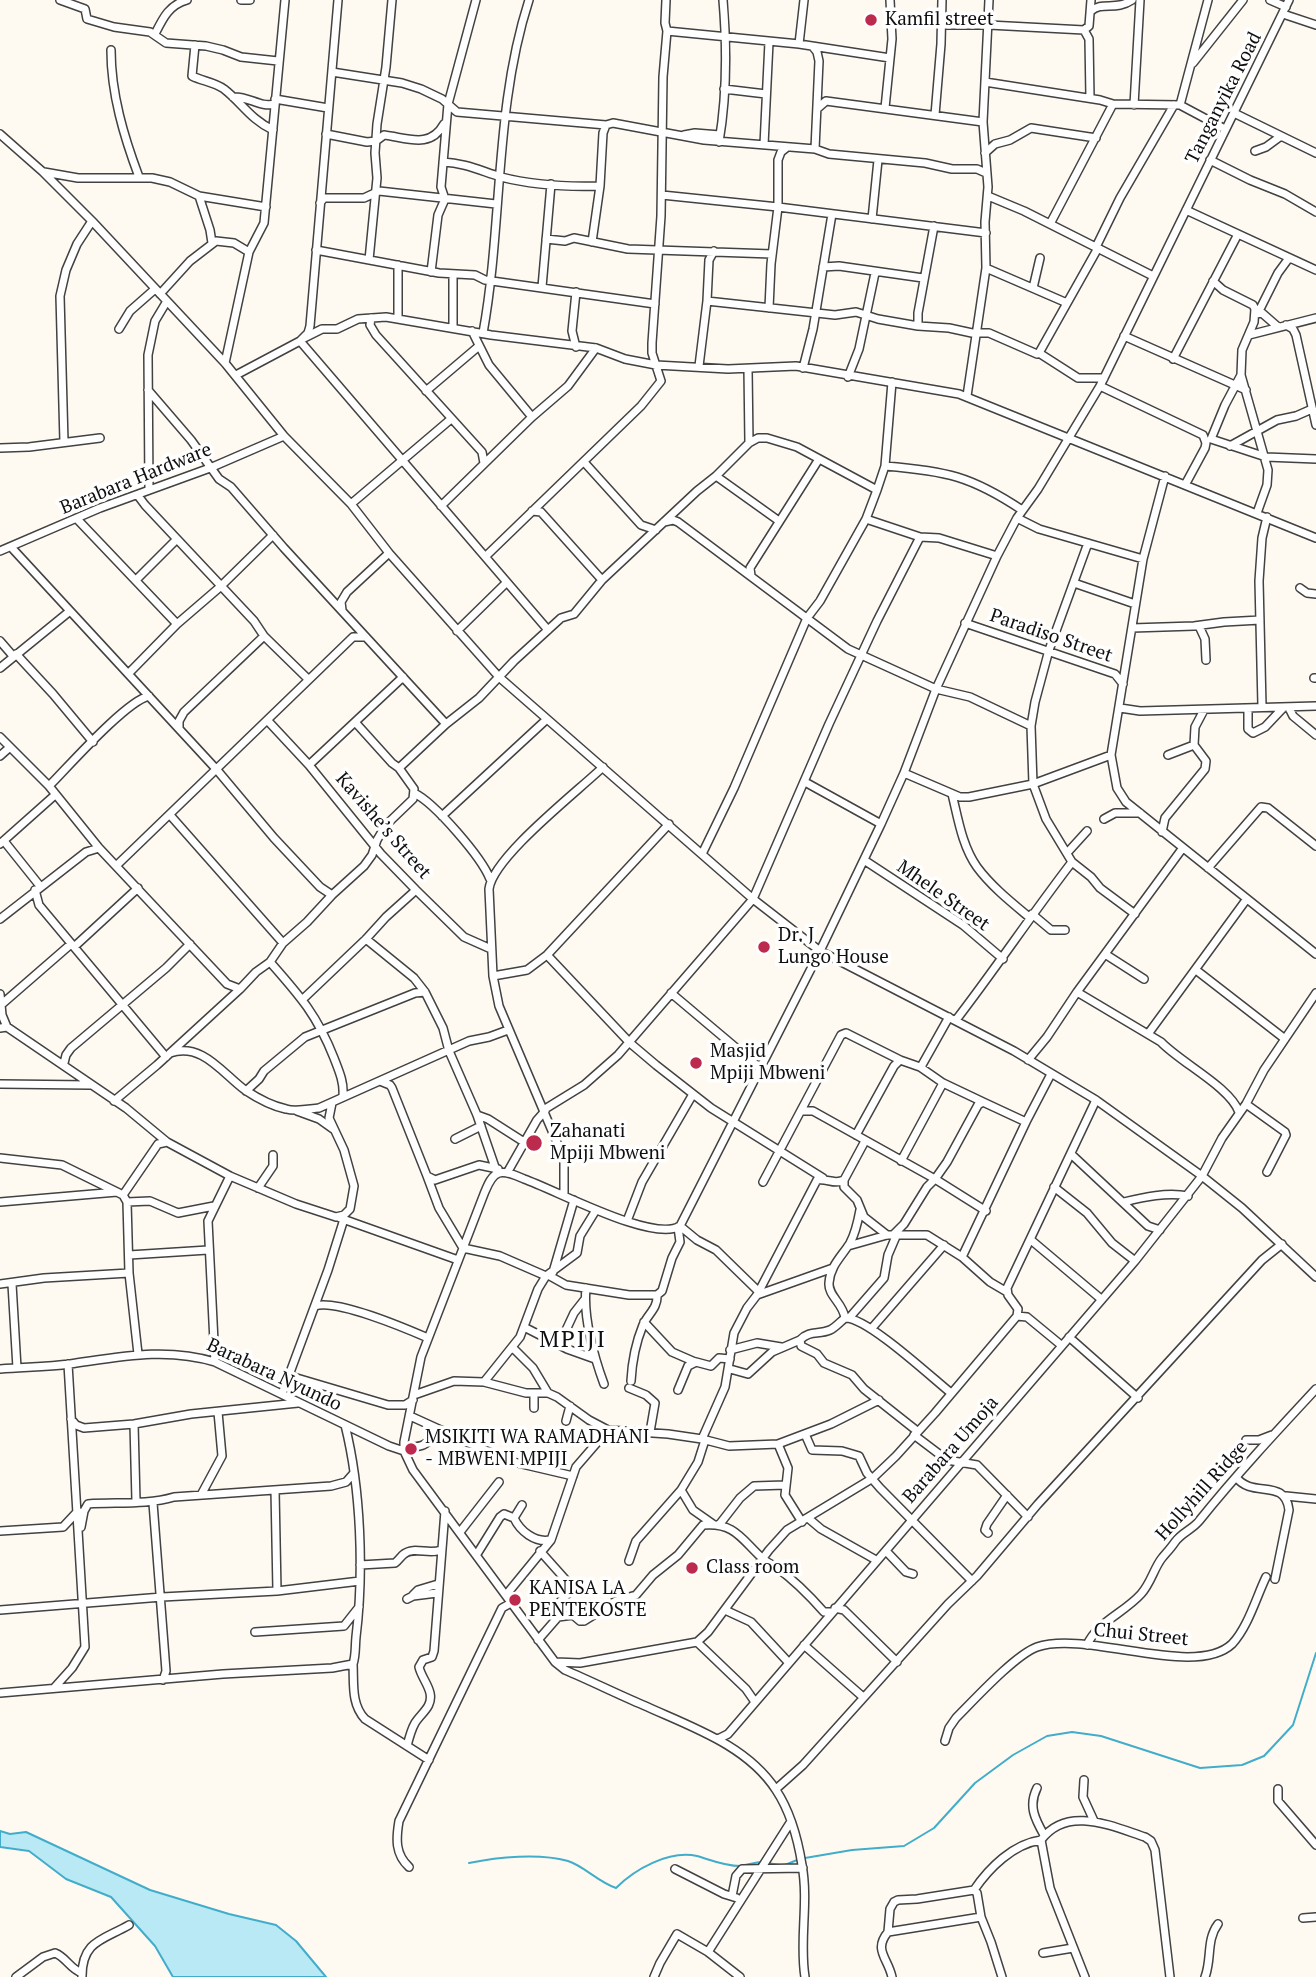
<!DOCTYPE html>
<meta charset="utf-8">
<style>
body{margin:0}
canvas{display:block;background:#fffaf1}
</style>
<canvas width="1316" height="1977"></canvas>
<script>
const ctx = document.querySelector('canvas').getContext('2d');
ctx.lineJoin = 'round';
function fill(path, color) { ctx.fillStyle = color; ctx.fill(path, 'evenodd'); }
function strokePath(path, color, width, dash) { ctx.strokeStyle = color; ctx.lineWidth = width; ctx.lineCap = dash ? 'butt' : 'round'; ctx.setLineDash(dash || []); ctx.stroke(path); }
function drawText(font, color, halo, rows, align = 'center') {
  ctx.font = font + ' "PT Serif",serif'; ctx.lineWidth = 7; ctx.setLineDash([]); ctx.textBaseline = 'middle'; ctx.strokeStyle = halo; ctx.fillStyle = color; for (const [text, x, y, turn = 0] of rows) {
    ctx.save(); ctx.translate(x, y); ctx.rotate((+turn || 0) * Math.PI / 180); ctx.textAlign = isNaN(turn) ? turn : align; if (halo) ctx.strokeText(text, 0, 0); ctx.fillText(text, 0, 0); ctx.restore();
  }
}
const water = new Path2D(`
 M0,1831L10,1834L26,1832L150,1890L229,1914L276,1925L296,1941L326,1977H173L155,1946L111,1897L66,1879L29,1851L0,1847Z`);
fill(water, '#b8e9f5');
strokePath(water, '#41adca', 2);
strokePath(new Path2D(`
 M805,1858L852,1850L904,1846L934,1828L975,1783L1013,1755L1047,1736L1072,1732L1101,1736L1200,1768L1242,1765L1264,1756L1293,1725L1316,1653
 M469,1863C498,1857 539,1853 568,1861C584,1866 598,1882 616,1888C635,1869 669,1850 697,1856C711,1860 724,1866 740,1866C748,1865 755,1862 762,1862
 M768,1863L779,1865
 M785,1865L797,1860`), '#41adca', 2);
const minor = new Path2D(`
 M60,0L85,9L87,19L114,27L150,32L166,43L206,46L223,50L241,57L278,61
 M241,0H250
 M1270,0L1286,7
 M1091,11C1102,1 1116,11 1132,0
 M1283,14L1316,25
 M943,25H989L1084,30L1089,26L1091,0
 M1084,30L1089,39L1090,98
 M667,31L799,44L890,58
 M155,34C163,18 169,5 187,0
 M799,44L804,0
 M195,45L192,76C202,81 214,82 224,89C242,103 250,119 273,130
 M813,47L817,52L819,61L815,149
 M111,50C111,94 124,137 139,177
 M1193,63L1243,0
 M332,72L402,83L421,89L442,99L457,112L606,125
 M985,82L1100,100L1113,104
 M724,89L766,94
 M233,97C249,96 260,108 275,104
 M275,99L328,108
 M1134,105L1140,0
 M1180,105L1208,0
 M818,108L826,101L983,122
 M885,108L892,39L890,0
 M1234,113L1316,153
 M935,115L941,44L942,0
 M0,134L43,172L92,221L225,363L284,436L351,504L389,553L499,677L753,899L820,951L1014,1051L1096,1100L1202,1176L1242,1208L1316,1277
 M326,134L367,142L376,141L384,135C408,138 430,149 444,124
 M684,135L695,133L720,135
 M719,142C727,95 727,47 723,0
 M764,145L769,42
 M1255,151L1266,147L1281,136
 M985,153L995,144L1010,140L1031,128L1096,138
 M1210,160L1250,180L1285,194L1316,212
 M443,162C465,163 481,171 501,177C532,185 568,187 600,186
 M44,172L78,178H152L170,182L199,196L266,207
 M662,195L778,207L986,233
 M199,196L210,230L212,243
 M988,196L1024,211L1153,276
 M320,203L324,198H364L379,191L496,204
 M1186,210L1316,270
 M872,219L878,160
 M1050,224L1113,104L1180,105L1225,129
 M546,239L565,241L574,238L628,249L772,254
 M592,242L600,186L603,133L606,125L613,123L704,140L815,149L829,154L925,163L952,169H977L986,173
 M1096,247L1120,198L1174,105
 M316,250L439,273L475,275L485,280L655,304
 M369,260L377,178L375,153L377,124L386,67L392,0
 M398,265V319
 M823,267L839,266L923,278
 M986,268L1067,303
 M431,272L438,215L445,199L441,187L448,104L476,0
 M453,275V327
 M1213,281L1223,290L1253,305L1255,309L1254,322L1242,350L1241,375L1268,470L1267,485L1257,513
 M542,287L551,184
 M1033,288L1040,258
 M160,294L190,261L216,241L234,243L249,252
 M707,301L835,315L856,312L878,319L918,326L949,328L972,333H989L1037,354L1039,353L1098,248
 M769,308L771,264L778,207V160L781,152L786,148
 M1258,313L1278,273L1289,258
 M1256,314L1262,313L1278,327
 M371,318L370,325L376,335L482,452L484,463
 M1286,325L1293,329L1296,335L1316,425
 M918,326V313L934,226
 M119,329L130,311L155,289
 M472,331L489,365L532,417
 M483,333C503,223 494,108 529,0
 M1249,335L1316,318
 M1124,336L1246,390
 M304,338L322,329H337L358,319L386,317L491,335L596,348L625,359L656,365L728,369L796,366L959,394L1316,538
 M300,341L548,630
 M576,347L572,331L576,292
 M1039,353L1078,378H1104
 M1173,359L1238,234
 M225,363L249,252L264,223L285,0
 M699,366L707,301L709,260L714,251
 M803,368L813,329L832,214
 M748,369L749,443
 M236,375L300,341L308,333L310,326L338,0
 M1241,375L1225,405L1211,439L1266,457L1316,459
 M848,377L859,349L875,273
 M1100,386L1203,435L1206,443L1205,448L1185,485
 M148,390L191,440L219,479L231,487L284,548L446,724
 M426,391L479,346
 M967,396L986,268L985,222L988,187L983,122L989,0
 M64,442L60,296L66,270L77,244L92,221
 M1230,446L1277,420L1296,416L1312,409L1314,411
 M0,448L29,447L100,438
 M584,462L641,525L656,530
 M885,466C946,471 971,476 1022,510
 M716,476L779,521
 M1165,476L1143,559L1111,755L1117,788L1126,802L1316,954
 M149,490L148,355L155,321L167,301
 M140,494L139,497L145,505L254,621L264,636L308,679
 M351,504L451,419
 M441,506L532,417L568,386L596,348
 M532,511L541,512L602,580
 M1017,518L1039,529L1143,559
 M77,519L177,624
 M866,519L920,537
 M664,522L673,520L678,522L848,649L936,689L970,697L1031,726
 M1088,543L1049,650L1035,702L1031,726L1033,784L1046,819L1072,862L1091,877L1100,888L1135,914
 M11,547L217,770L274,838L320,887L332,895
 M0,551L100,508L210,468L284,436
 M486,556L641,406L661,381L652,353V343L661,216L663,77L667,31L665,23L666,0
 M751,576L750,568L819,459
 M136,580L177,539
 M1074,583L1135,604
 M1300,588L1307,593L1316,594
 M342,610L341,602L347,592L389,553
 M965,623L1115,674L1123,684
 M1199,626L1205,639L1206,660
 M1132,628L1194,626L1224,622L1260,620
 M457,631L506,583
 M0,641L13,656
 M16,654L53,694L93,742
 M0,668L70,611
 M129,673L177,624L220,587L273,535
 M1314,678H1316
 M1262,706L1259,581L1262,538L1267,517
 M1120,708L1140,711L1316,706
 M1248,708V729L1253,733L1265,727L1283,708
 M1289,708L1293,716L1316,735
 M268,721L309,765L381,854L416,890L464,937L491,949
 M355,722L392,763L399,768
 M179,728V721L184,712L264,636
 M0,737L49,786L99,848L227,984L240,989L256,972L270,962L283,943L307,922L332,895L364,866L372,855L377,840L386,825L413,799L414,789L399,768L446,724L479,698L514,661L561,618L574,614L602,580L697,491L716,476L749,443L758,438H767L797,447L877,490
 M1168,755L1194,745
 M0,756L9,748
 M309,765L403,677
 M904,773L960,797H969L1033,784L1111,755
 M805,782L881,824
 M49,786C68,767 126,701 149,696
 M414,793C435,803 482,858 490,879
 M952,794C958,818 962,846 977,867C991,886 1011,902 1029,917
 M170,815L283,943
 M442,816L547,719
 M1104,819L1115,813H1140
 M1162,832L1165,818L1205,769L1206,761L1194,745L1195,727L1204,710
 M4,841L40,886
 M0,844L55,795
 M1067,853L1087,831
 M702,854L734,788L807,618L820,601L866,519L877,490L885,466L892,382
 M864,860L963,925L1003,959
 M117,865L353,637H365
 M1208,868L1261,807L1268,808L1316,846
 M35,890L39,905L166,1057
 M1032,914L1051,930H1065
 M0,919L86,852L99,848
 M366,939L414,978L425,992L443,1028L449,1051L477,1115L497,1173
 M74,947L138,888
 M1105,954L1144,979
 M547,955L630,1043L656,1065L711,1108L823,1178
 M270,962C300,996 317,1015 334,1058C339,1071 344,1082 343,1095
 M1196,970L1285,1039
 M493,976L527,970L547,955L669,824
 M1077,992L1161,1042C1181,1063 1230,1087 1239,1112
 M671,993L760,1068
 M0,994L2,1015L7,1027
 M303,999L366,939L386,917L416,890
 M2,1004L71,944
 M956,1020C996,968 1032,914 1072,862
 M0,1028L7,1027L126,1108L167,1142L230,1176L296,1204L336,1217L344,1215L350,1209L354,1186L344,1150L329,1118L332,1103
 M1148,1034L1246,900
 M170,1053C202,1042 222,1073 245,1090C257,1098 272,1106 286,1109C296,1112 308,1109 319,1108L469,1041L489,1037L508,1030
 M1028,1060L1047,1037L1077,992L1182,849
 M64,1063L66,1055L71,1048L166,968L190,944
 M920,1067L943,1083L983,1102
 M380,1081L390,1085L392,1088L427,1176L435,1180L479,1165L498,1169
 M0,1084L90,1085
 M246,1091L259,1079L264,1071L305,1037L415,993L425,992
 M114,1101L157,1065L240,989
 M1246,1104L1285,1132L1286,1135L1267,1172
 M545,1109L584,1085L618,1055L753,899L829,724L877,621L920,537L939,538L997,556
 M297,1111L319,1119L333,1129
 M802,1111H813L935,1179L986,1211
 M477,1115L488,1119L524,1142
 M856,1135L894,1066L900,1060L920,1067L922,1065L949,1017
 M455,1139L481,1126
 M865,1141L844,1180V1187L857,1200L864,1217L887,1235
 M1071,1154L1148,1226L1160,1230
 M0,1158L62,1165L123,1195
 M901,1161L943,1083
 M507,1173L537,1120L545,1111
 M427,1176L439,1208L463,1248L500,1256L546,1276
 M763,1182L841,1035L846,1033L900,1060
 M1054,1187L1087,1213L1112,1243L1135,1261
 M258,1188L273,1166V1155
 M564,1194V1159L499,1006L493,976L489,889C493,857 577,792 603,767
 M0,1202L117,1192
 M127,1202L150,1201L178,1213L214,1206
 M1124,1202C1144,1197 1167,1192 1188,1196
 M860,1210C858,1221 855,1234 850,1243C842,1256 830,1266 829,1283C828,1296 843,1303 845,1318C841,1321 835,1328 830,1330C818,1335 810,1330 800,1340L801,1346L817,1354L824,1363L852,1375L864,1389L917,1431
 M340,1218L458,1260
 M627,1221L642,1182L693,1094
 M680,1226L697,1240L716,1250L758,1291
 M894,1234L904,1224L927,1187L935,1179L947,1162L978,1105L983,1102L1026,1122L1051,1074
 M1031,1240L1101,1299
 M848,1246L887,1235H927L962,1257L990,1282L1007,1292
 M129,1255L208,1250
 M962,1257L1026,1122
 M553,1272L574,1200
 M548,1275L566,1285L629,1295H657L662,1291L672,1258L680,1242L678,1227
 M0,1284L44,1278L129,1273
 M12,1284L17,1368
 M586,1288C583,1317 594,1357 604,1384
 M757,1295L817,1180C827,1178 834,1185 844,1180
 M315,1306C336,1299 405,1328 428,1338
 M1017,1316L1027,1317L1061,1345
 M850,1317L884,1278L888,1255L897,1234
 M845,1318C867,1317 931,1377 951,1393
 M644,1322L672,1352L695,1362
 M524,1327L567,1349L595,1359
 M872,1328L944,1245
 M1069,1337L1138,1398
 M559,1345L574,1313L585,1299
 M513,1348L533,1368L548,1393
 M730,1350L757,1343L781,1347
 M138,1354L129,1273L127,1202L123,1195L158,1144L167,1142
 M215,1362L208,1221L230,1176
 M0,1369C23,1367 47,1367 70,1364C120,1357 166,1347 215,1362L389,1446L404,1451
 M730,1369L748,1374L772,1352L800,1340
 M290,1376L388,1405H405L413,1400
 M631,1381C632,1362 636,1342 643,1325C648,1314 658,1308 657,1295
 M484,1382L520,1337L538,1289L546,1276L577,1253L580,1236L596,1210
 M629,1388L646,1395L655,1403L650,1432
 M678,1390L688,1366L696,1362L711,1366L719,1358L730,1359
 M534,1393V1408
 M282,1394L328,1270L344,1219
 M414,1395L454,1381L484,1382L526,1393H548L557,1397L589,1420L608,1430L668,1434L702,1439L729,1446L778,1444L831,1424L879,1400
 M410,1416L509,1461L573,1476
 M71,1419L76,1425L84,1428L134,1424L191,1414L298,1403
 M566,1421L570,1406
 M134,1424L136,1501
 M805,1434L812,1450L842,1451L859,1456L867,1473L880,1488L972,1581
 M914,1435L947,1460L977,1465L1028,1517
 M702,1439L725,1387L734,1333L747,1308L757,1295L833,1268
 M705,1440L698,1462L681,1490L693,1510L713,1524
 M1246,1440H1259L1272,1435
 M778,1444L788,1468L785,1495L802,1522
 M404,1447C431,1448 425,1440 445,1431
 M1236,1477C1252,1499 1285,1477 1289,1510L1275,1579
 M275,1490L277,1591
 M201,1495L222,1456L218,1412
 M1286,1496L1316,1499
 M153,1503L166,1671L163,1680
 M514,1518C520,1531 535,1543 550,1540
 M808,1518L821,1529L876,1560
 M719,1525L740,1498L754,1486L785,1485
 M81,1527L84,1511L88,1504C117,1502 147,1505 174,1497L331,1486L346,1482L353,1474
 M0,1531L63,1527L78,1511
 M460,1532L499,1482
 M988,1533L985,1530L987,1524L1007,1495
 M886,1551L906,1572L913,1574
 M477,1554L500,1517L504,1514L514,1518L522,1505
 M629,1561L636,1541L681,1490
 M360,1565L395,1563C399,1560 401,1556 404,1554C414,1546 429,1555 441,1550
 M413,1595L418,1590L438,1584
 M506,1595L551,1540L576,1467L608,1430
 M407,1599L413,1596L437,1593
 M835,1608L844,1610L897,1662
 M0,1610L162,1597L277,1591L360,1581
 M725,1610L751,1622L789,1663
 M558,1617L573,1615L580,1621H584L616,1601L636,1595L653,1575L678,1555L703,1525C735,1522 742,1540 762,1558C766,1562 771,1564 776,1567C794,1580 809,1595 824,1612H832
 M255,1632L344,1626L359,1607
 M538,1640L558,1617V1604L573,1588L540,1551
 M697,1642L746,1689L755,1702
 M804,1645L863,1697
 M1087,1645C1097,1622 1124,1613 1141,1594C1151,1583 1154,1568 1162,1558C1167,1552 1171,1548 1175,1542C1181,1533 1193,1529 1199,1521C1236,1475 1276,1432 1316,1389
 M556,1662L580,1663L697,1642L708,1632L769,1550L787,1530L873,1478L896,1456L935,1413L1017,1316L1018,1309L1008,1295L1007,1288L1096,1100
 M353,1664C354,1684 351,1704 365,1719L429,1760
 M54,1688L72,1668L85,1647L68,1364
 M0,1693L223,1674L332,1668L353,1664C356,1655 355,1646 356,1637C364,1572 361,1489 345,1425
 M718,1739L728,1734L1135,1261L1202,1176L1222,1138L1246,1104L1264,1070L1316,993
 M945,1741L949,1728L956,1718C974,1700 1015,1655 1037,1647C1087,1630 1195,1679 1232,1644C1248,1627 1256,1598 1266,1577
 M407,1746C409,1738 411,1730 415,1723C421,1713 433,1707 430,1693C428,1684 421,1676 419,1667L423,1660L432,1657L434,1651L445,1511
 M1084,1780L1083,1797L1094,1821
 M1037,1788C1028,1806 1035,1819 1044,1835
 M776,1789L803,1765L948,1604L977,1576L1038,1504L1262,1260L1282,1244
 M1278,1789V1801L1316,1845
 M409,1867C395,1854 396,1839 399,1821L502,1608L511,1603
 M675,1869L724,1894L737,1898
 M974,1890C989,1868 1013,1844 1041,1840
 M732,1896L736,1876L742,1869L803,1868
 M1303,1918L1316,1917
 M888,1932L890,1909L894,1902L898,1900L917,1899L974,1890L977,1893L981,1917L991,1942L1002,1977
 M708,1952L790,1823
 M1043,1953L1073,1948
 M82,1976C82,1941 103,1940 129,1925
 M16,1977L43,1957L55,1953C66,1957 70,1969 82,1973
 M654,1977L660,1963L677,1934L708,1952L740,1977
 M805,1977C799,1940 809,1903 802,1865C798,1840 790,1811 776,1790C747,1745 689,1726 643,1705C617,1694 591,1681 565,1670L555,1662L413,1470L404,1451V1442L421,1357L484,1194C487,1187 491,1175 499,1173C507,1171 517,1176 524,1179C556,1190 653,1243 680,1226L820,951L881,824L904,773L936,689L997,556L1017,518L1038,489L1100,386L1289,0
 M892,1977C888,1958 873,1950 888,1932L981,1917
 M1085,1977L1050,1888L1041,1840C1067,1805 1111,1826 1145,1837L1151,1841L1155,1850L1170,1977
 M1205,1977C1212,1959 1206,1940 1218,1924`);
strokePath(minor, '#424242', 10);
strokePath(minor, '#fff', 7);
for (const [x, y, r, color] of [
 [871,20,7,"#bc2a4d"],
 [764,947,7,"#bc2a4d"],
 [696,1063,7,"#bc2a4d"],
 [534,1143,9,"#bc2a4d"],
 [411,1449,7,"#bc2a4d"],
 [692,1568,7,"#bc2a4d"],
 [515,1600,7,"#bc2a4d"]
]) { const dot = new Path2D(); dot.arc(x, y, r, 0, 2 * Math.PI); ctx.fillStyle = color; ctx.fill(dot); strokePath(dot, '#fff', 2.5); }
drawText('19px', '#0f0f0f', '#fff', [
 ["Kamfil street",885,20],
 ["Dr. J",778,936],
 ["Lungo House",778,958],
 ["Masjid",710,1052],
 ["Mpiji Mbweni",710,1074],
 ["Zahanati",550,1132],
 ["Mpiji Mbweni",550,1154],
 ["MSIKITI WA RAMADHANI",425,1438],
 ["- MBWENI MPIJI",425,1460],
 ["Class room",706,1568],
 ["KANISA LA",529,1589],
 ["PENTEKOSTE",529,1611]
], 'left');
drawText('19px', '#0f0f0f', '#fff', [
 ["Tanganyika Road",1224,98,-63],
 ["Barabara Hardware",136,479,-22],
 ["Paradiso Street",1051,636,19],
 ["Kavishe’s Street",383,826,49],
 ["Mhele Street",943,896,35],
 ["Barabara Nyundo",274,1375,25],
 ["Barabara Umoja",951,1450,-49],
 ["Hollyhill Ridge",1202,1491,-48],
 ["Chui Street",1141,1635,6]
]);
ctx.letterSpacing = '2px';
drawText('23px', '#0f0f0f', '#fff', [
 ["MPIJI",573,1340]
]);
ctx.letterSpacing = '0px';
</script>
